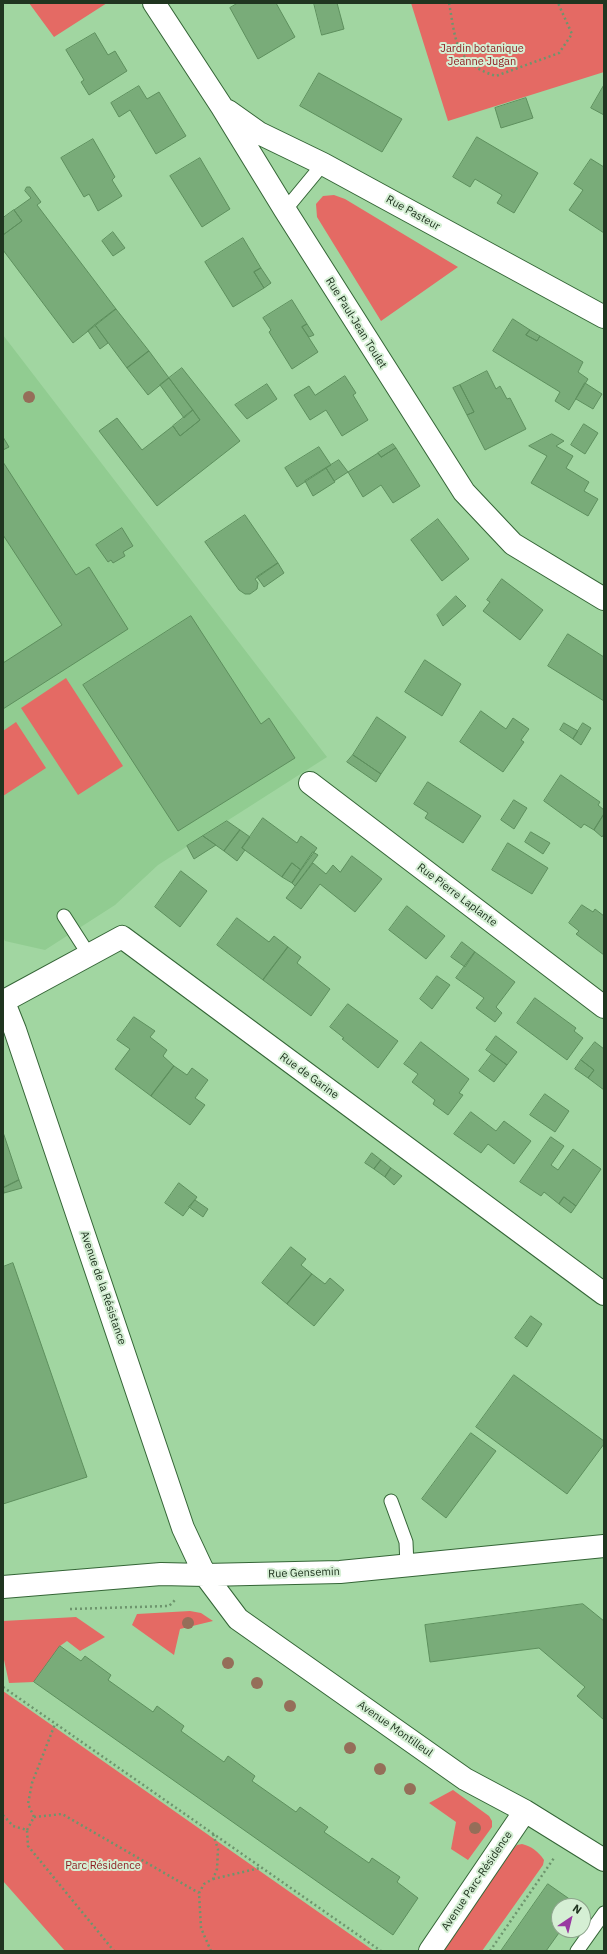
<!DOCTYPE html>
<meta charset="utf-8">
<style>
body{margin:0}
#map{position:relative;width:607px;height:1954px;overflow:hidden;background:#a1d6a1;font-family:"IBM Plex Sans",sans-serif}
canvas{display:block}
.frame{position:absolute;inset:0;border:4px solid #203520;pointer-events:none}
.north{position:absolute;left:551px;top:1898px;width:40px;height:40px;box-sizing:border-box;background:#d5efd4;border:1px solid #8da58c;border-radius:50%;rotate:35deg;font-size:11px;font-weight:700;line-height:16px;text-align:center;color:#203520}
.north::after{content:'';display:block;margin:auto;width:14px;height:18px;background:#9939a1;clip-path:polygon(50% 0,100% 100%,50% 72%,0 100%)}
</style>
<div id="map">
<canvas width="607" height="1954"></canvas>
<div class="frame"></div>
<div class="north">N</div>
</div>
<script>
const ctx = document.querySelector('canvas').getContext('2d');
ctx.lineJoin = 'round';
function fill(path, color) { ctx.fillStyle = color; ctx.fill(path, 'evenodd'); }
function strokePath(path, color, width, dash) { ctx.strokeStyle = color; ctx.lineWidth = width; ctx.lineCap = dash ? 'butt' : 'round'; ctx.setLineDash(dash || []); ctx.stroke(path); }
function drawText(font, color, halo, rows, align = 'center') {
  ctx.font = font + ' "IBM Plex Sans",sans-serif'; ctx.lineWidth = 4; ctx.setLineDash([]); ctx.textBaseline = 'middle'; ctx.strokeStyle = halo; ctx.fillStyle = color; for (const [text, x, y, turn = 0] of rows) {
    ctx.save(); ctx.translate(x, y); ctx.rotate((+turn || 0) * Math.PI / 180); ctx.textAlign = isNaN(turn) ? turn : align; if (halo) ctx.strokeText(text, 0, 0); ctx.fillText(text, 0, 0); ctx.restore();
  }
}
fill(new Path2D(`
 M3,335L327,757L158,865L115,905L45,950L5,941L3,937Z`), '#91cc91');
fill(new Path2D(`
 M29,3H107L54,37Z
 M411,3H604V72L448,121Z
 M334,195L345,199L458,267L381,321L317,217L316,204L323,196Z
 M66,678L123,766L78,795L21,708Z
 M16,722L46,768L3,796V731Z
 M190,1611L201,1613L213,1621L180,1629L174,1655L132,1625L137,1614Z
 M76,1617L105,1637L80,1651L67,1641L60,1646L34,1682L9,1683L3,1655V1621Z
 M3,1691L374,1951H65L3,1881Z
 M453,1790L489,1816L492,1821V1827L468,1860L451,1849L456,1822L429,1803Z
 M522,1844C531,1846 539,1852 544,1860L543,1865L482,1951H441L512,1850L517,1845Z`), '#e46a64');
const building = new Path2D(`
 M238,3H276L295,37L258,59L230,8Z
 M314,3H337L344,29L322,35Z
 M95,33L108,55L115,51L127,71L89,95L81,82L84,80L66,50Z
 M319,73L402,119L382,152L300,106Z
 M604,85V115L591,108Z
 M139,86L147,99L159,92L186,136L156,154L130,110L119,117L111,103Z
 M526,98L533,118L501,128L495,108Z
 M477,137L538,173L514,213L497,203L502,195L475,179L470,187L453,177Z
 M93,139L115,177L112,180L122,196L98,211L89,194L84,197L61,158Z
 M200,158L230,209L202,227L170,176Z
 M591,159L604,167V233L569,210L583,190L574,184Z
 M27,187H30L41,202L37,205L116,309L73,343L3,250V235L22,221L14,210L31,198L25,191Z
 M14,210L22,221L3,235V218Z
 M113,232L125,248L113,256L102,241Z
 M243,238L261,268L254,272L264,288L233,307L205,262Z
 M261,268L271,283L264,288L254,272Z
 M292,300L307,324L302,327L318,352L292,369L269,332L271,330L263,318Z
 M116,309L149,351L127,368L95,325Z
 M513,319L530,330L526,335L537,341L540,336L583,362L578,372L588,379L569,410L555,401L560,392L493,351Z
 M307,324L314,335L309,337L302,327Z
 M95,325L108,343L100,349L88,331Z
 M530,330L540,336L537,341L526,335Z
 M149,351L169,378L148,395L127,368Z
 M182,368L240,441L157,506L99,431L117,418L142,450L173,426L180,436L200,420L169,378Z
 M487,371L496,389L500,386L507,399L510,398L526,429L485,450L467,415L474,412L460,385Z
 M345,376L356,393L353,395L368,420L342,436L326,410L310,420L294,395L309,386L315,395Z
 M169,378L193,410L184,418L160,385Z
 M585,383L602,394L593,409L576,399Z
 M267,384L277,399L247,419L235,405Z
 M460,385L474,412L467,415L453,388Z
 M193,410L200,420L180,436L173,426Z
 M584,424L598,433L585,454L571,445Z
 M552,434L564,441L556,446L573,456L566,468L589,482L584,491L598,499L588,516L531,483L547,456L529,446Z
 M3,437L9,447L3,450Z
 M393,444L396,448L381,457L378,453Z
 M319,447L331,465L297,487L285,468Z
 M396,448L420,486L393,503L381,485L363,497L348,472L378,453L381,457Z
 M339,460L348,472L334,481L326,468Z
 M3,462L76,575L89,567L128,629L3,709V663L62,625L3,535Z
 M326,468L335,482L313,496L305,481Z
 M245,515L278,563L255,579L258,583L257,589L250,594H245L239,590L205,542Z
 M438,519L469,559L442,581L411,540Z
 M122,528L133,546L123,552L125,556L113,563L111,560L108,562L96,545Z
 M278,563L284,573L264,587L257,577Z
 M502,579L543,610L520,640L483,611L490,602L487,600Z
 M456,596L466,606L443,626L437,615Z
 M191,616L261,724L269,718L295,758L178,831L83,685Z
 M568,634L604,657V701L548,666Z
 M425,660L461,684L442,716L405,692Z
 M481,711L506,729L513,718L529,729L521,740L524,742L503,772L460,742Z
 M377,717L406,737L381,774L353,755Z
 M564,723L578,731L573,739L560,730Z
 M583,723L591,728L581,745L573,739Z
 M353,755L381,774L376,782L347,762Z
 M561,775L600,802L598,805L604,810V814L594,830L584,824L581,828L544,801Z
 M428,782L481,816L463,843L425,818L428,813L414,804Z
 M514,800L527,808L514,829L501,820Z
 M604,814V834L602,837L594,830Z
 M263,818L297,843L301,836L317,848L301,870L292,863L282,877L242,848Z
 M227,821L240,830L224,851L203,836Z
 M240,830L250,837L242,848L245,850L237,861L224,851Z
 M531,832L550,843L543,854L525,842Z
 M203,836L216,845L194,859L187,846Z
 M508,843L548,868L532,894L492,870Z
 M313,852L318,855L295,886L292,883Z
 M352,856L382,879L355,912L320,884L301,909L286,898L313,863L326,874L333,865L340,872Z
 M292,863L301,870L292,883L282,877Z
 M181,871L207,891L180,927L155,907Z
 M582,905L593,912L595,909L604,916V955L576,934L579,931L569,923Z
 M407,906L445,936L426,959L389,930Z
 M237,918L269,942L274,936L288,947L263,980L217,945Z
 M462,942L475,952L465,967L451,957Z
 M288,947L301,957L297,963L330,989L311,1016L263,980Z
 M475,952L515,982L496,1007L502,1013L495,1022L476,1008L484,998L456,978Z
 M437,976L450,985L432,1009L420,999Z
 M535,998L576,1028L574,1031L583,1038L567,1060L517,1023Z
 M348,1004L398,1041L378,1068L342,1039L344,1038L330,1027Z
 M134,1017L155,1031L150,1037L167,1050L163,1056L174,1066L151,1096L115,1069L130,1049L117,1040Z
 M496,1036L517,1052L507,1065L486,1050Z
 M421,1042L469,1079L459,1093L463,1095L448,1115L433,1104L435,1100L412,1082L418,1074L404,1064Z
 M595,1042L604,1049V1090L588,1078L594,1070L581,1060Z
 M492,1054L507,1065L494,1082L479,1071Z
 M581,1060L594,1070L588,1078L575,1069Z
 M174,1066L187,1075L192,1068L208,1080L195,1098L205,1105L190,1125L151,1096Z
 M545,1094L569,1111L555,1132L530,1115Z
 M471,1112L496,1131L504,1121L531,1141L514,1164L488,1144L481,1153L454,1134Z
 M4,1135L19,1180L3,1188V1136Z
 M551,1137L564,1146L551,1165L558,1170L573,1149L601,1169L576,1206L564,1197L559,1204L544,1192L541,1196L520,1182Z
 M372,1153L381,1160L374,1169L365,1163Z
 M381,1160L391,1168L385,1177L374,1169Z
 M391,1168L402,1176L394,1185L385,1177Z
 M19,1180L22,1188L4,1193L3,1188Z
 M179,1183L197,1197L183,1216L165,1203Z
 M564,1197L576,1206L571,1213L559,1204Z
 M195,1200L208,1209L203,1217L189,1207Z
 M291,1247L306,1259L301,1265L312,1274L287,1304L262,1283Z
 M13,1263L87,1477L3,1504V1267Z
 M312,1274L325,1284L330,1278L344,1290L314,1326L287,1304Z
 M531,1316L542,1324L527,1347L515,1338Z
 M514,1375L604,1441V1444L567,1494L476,1427Z
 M471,1433L496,1451L446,1518L422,1499Z
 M583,1604L604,1621V1720L577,1696L585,1687L539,1648L430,1662L425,1625Z
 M60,1646L81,1661L85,1656L111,1675L108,1680L153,1712L157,1706L184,1726L181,1731L224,1762L228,1756L255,1776L252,1781L296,1812L300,1807L328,1827L324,1832L369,1863L372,1858L400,1877L397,1882L418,1898L393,1935L34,1682Z
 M548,1884L578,1905L559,1906V1930H561L546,1951H501Z`);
fill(building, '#79ac79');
strokePath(building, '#5d8f5d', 1);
const service = new Path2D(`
 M285,210L323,164
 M64,916L89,955
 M391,1501L406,1542L407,1566
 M577,1951L604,1913`);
const minor = new Path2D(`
 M154,3L222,107L285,210L464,492L513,544L604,599
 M228,111L259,133L323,164L604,317
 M310,783L604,1007
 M3,1000L15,1030L183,1528L205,1575L238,1619L465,1779L525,1811L604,1860
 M4,1001L122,937L604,1294
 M3,1587L161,1574L205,1575L340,1572L604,1546
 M430,1951L525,1811`);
strokePath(service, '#346536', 15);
strokePath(minor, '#346536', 24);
strokePath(new Path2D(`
 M449,3C456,40 454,63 496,76L559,53L572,34L558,3
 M70,1609L169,1606L175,1600
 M3,1687L381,1951
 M3,1815L13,1826L27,1830L28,1846L114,1951
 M34,1817L62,1814L199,1893
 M27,1830L34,1817L28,1804L32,1783L55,1724
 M213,1879L260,1868
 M211,1951L201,1928L199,1893L204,1884L213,1879L217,1869L218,1849L213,1834
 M490,1951L554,1858`), '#6d956d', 2.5, [2, 3]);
strokePath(service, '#fff', 13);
strokePath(minor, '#fff', 22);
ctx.fillStyle = '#956e59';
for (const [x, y] of [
 [29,397],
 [188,1623],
 [228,1663],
 [257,1683],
 [290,1706],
 [350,1748],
 [380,1769],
 [410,1789],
 [475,1828]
]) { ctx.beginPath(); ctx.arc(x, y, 6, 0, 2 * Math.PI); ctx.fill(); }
drawText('11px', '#8c181e', '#d5efd4', [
 ["Jardin botanique",482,49],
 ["Jeanne Jugan",482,62],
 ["Parc Résidence",103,1866]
]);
drawText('11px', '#203520', '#d5efd4', [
 ["Rue Pasteur",413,213,29],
 ["Rue Paul-Jean Toulet",356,323,58],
 ["Rue Pierre Laplante",457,895,37],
 ["Rue de Garine",309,1076,36],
 ["Avenue de la Résistance",103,1288,71],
 ["Rue Gensemin",304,1573,-2],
 ["Avenue Montilleul",395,1729,35],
 ["Avenue Parc-Résidence",477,1881,-56]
]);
</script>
